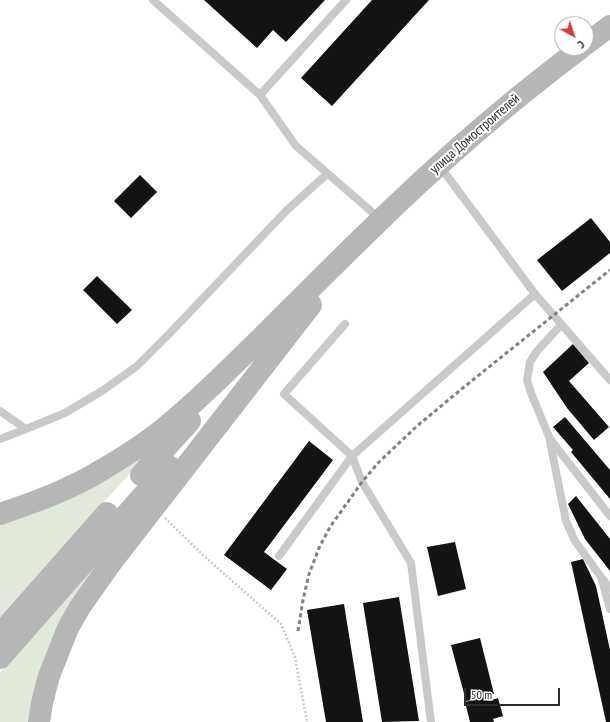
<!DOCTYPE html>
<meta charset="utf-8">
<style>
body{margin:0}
#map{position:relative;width:610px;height:722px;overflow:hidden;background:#fff;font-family:"PT Sans Narrow",sans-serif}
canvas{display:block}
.north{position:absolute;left:554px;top:16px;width:40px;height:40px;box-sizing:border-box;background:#fff;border:1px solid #ababab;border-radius:50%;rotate:140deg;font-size:11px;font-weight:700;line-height:16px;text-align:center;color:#2c2c2c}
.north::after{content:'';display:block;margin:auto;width:14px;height:18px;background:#da373c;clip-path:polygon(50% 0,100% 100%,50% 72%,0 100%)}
.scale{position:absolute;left:464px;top:688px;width:96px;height:18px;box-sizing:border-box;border:2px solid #2c2c2c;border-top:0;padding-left:5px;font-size:12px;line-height:14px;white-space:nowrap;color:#2c2c2c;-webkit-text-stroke:3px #fff;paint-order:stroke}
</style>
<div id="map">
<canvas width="610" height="722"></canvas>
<div class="north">С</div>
<div class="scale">50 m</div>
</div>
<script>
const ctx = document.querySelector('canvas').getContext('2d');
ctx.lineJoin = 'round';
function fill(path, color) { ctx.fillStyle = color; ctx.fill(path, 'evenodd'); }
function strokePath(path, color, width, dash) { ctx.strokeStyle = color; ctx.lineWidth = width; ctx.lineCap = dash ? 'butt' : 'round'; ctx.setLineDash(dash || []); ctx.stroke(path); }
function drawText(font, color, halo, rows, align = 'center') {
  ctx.font = font + ' "PT Sans Narrow",sans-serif'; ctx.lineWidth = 4; ctx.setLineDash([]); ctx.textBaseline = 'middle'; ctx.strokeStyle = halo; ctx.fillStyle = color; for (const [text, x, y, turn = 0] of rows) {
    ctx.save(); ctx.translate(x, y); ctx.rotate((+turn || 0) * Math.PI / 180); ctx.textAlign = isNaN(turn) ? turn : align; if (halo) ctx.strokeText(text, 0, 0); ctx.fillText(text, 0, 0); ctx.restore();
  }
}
fill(new Path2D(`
 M150,451L0,617V524Z
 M141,510L81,590L30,722H0V673Z`), '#e1e9da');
fill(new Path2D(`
 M204,0H325L286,42L273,30L257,48Z
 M372,0H429L332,106L301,78Z
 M140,175L157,192L131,218L114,201Z
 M591,218L610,242V253L562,291L537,260Z
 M97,276L132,310L117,324L83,290Z
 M573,344L589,363L569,381L609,427L594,440L567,408L543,372Z
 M565,417L610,470V499L571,452L573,450L553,427Z
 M309,441L333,460L264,552L287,569L271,590L224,555Z
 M576,496L610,539V571L585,539L568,504Z
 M455,542L466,589L438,596L427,547Z
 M583,559L596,586L610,650V722H606L571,562Z
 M399,597L419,721L382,722L363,603Z
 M344,604L363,722H326L307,610Z
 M480,638L494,694L487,695L489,701L498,698L503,716L493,719L494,722H470L465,702L477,699L466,701L451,645Z`), '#131313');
strokePath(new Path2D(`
 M165,518L204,556L281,624L295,657L307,722`), '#c9c9c9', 2.5, [2, 2]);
strokePath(new Path2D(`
 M153,0L260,95
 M346,0L260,95L296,146L380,219
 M535,294L610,380
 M561,325L537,351L530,362L527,380L531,393L550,439L610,516
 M0,411L26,429L65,413L102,391L137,366L169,334L287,210L327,174
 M0,439L26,429
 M550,442L566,521L575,541L601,577
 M279,556L352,456L284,394L345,324
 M610,588L601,577L610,609
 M431,722L411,563L362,482L352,456L535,294L439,165`), '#c9c9c9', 8);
strokePath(new Path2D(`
 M586,44L610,26
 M141,475L190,421
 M0,514C35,502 69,490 100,471C124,457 148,442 169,424C202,397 232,366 263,336C297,302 332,267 367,233C435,166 505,105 581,48
 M0,634L107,513
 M0,658L169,466
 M39,722L42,703L49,676L68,628L80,607L111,563L311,305`), '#b6b6b6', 22);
strokePath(new Path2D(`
 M298,631L303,600L309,574L319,548L330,527L362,482L378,463L417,426L464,387L610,270`), '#818181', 3, [4, 3]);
drawText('14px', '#2c2c2c', '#fff', [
 ["улица Домостроителей",475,134,-41]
]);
</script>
